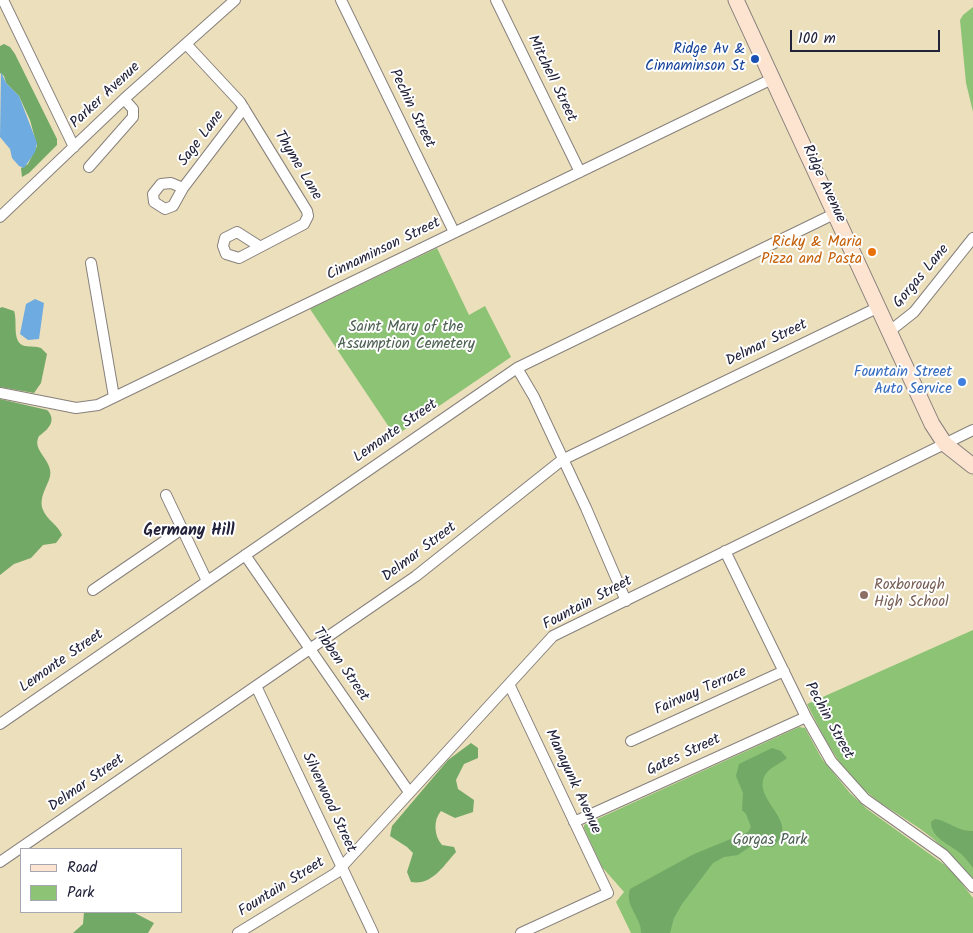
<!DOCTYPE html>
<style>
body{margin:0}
#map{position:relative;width:973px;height:933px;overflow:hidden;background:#ecdfbc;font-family:Kalam,sans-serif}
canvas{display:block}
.legend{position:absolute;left:20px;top:848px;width:162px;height:65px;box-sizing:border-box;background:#fff;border:1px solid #a7a7b1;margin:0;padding:6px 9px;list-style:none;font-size:15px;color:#22223b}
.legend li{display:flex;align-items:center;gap:10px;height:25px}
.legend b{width:25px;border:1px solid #a7a7b1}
.scale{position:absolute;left:790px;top:30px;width:150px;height:22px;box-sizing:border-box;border:2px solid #22223b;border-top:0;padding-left:6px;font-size:15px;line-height:18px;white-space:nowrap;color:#22223b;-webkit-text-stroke:4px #fff;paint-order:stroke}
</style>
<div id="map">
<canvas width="973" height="933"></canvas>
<ul class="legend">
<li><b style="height:6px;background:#fde4d1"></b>Road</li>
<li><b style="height:14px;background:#8dc375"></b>Park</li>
</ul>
<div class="scale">100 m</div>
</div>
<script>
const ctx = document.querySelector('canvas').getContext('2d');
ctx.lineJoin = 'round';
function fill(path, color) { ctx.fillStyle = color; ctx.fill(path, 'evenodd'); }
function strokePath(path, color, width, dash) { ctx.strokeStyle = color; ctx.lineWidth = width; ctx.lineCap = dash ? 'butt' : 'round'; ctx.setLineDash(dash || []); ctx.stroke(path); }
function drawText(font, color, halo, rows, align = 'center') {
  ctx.font = font + ' Kalam,sans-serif'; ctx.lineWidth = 4; ctx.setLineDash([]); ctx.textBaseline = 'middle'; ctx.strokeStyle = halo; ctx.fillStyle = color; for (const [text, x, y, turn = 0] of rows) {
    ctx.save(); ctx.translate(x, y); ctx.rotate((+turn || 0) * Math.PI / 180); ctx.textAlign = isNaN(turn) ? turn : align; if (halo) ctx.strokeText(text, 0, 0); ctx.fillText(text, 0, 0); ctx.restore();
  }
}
fill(new Path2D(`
 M973,7V112L966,83L960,20L963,15Z
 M437,248L469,315L485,306L511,357L395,436L310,309Z
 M973,630V881C959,864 945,848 927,834C904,816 877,804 856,782C834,759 821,732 807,704Z
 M799,727L805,728L822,759L850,793L867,809L945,865L957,877L973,898V933H631L616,902L624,892L602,867L584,828V825Z`), '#8dc375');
fill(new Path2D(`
 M4,44L10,47L15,54L57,139V145L29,173L22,177L21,168L28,164L37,146L30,120L19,96L6,83L4,76L0,73V46Z
 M2,307L14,311C18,321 11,343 25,346C31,347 36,346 41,348L47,354L41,383L34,393L0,387V308Z
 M0,399L47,410C57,420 49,429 39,436C32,449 48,457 50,470C53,481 37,495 43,510C47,520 58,525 62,535L56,543L43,545L31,558L14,564L0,575Z
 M471,743L478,748V758L464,764L456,780L458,789L474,800L473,812L455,818L441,811C433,820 434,836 442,845L454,847L456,852C444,865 432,886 411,882L407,872L413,853L407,847L390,836L392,826L448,760Z
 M772,748L781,751L787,758C781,763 769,768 765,775C751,801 803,821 773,847L751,846L738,855L724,857L713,863L682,904L674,918L670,933H641C642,918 624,906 630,889L694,854L748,832L751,827L746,814L742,810L743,793L736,776L739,764Z
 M935,819C949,821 958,832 973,831V868C969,863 965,857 960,853C949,844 931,838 931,822Z
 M84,912H133L154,923L148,933H73L83,924Z`), '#72a966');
fill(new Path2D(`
 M1,72L6,83L19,96L37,143L35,152L24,168L19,166L12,158L10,149L0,137Z
 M35,299L44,303L39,339L28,340L20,334L26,304Z`), '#6eabe0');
const street = new Path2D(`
 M3,0L74,147
 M341,0L454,232
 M496,0L580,172
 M187,45L240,102L307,211L308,216L304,224L239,258L226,254L223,246L225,238L237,232L259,246
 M89,167L133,117V109L124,99
 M183,188L171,183L161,184L153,194L154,202L165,209L173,206L183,188L244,108
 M0,217L124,99L235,0
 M91,263L114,397
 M890,331L914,312L973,238
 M517,368L534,397L586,508L626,601
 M0,393L76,408L98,405L774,78
 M166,495L207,581
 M725,551L806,717L831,761L865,799L944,855L973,887
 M245,555L409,792
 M93,590L182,529
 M509,684L608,893L521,933
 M256,686L373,933
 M0,724L517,368L836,213
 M631,741L784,671
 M574,822L806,717
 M0,862L416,576L562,460L879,307
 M238,933L336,873L553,636L973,430`);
const secondary = new Path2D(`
 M736,0L932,424L945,444L973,466`);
strokePath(street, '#87807c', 12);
strokePath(secondary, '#87807c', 17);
strokePath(street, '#fff', 10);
strokePath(secondary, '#fde4d1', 15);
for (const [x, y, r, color] of [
 [755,59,5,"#1a4fb4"],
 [872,252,5,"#e8710a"],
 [962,382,5,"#3f7fe0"],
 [864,595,5,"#8d6e63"]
]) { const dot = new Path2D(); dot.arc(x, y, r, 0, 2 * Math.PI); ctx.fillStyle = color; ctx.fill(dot); strokePath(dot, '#fff', 2); }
drawText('15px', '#164399', '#fff', [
 ["Ridge Av &",745,50],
 ["Cinnaminson St",745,67]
], 'right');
drawText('15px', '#22223b', '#fff', [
 ["Mitchell Street",551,79,64],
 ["Parker Avenue",106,96,-43],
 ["Pechin Street",411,109,64],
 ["Sage Lane",202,139,-53],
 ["Thyme Lane",297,166,59],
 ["Ridge Avenue",823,184,65],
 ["Cinnaminson Street",384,250,-26],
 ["Gorgas Lane",922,277,-50],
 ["Delmar Street",767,344,-26],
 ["Lemonte Street",396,432,-35],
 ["Delmar Street",420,553,-37],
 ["Fountain Street",588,604,-28],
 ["Lemonte Street",62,662,-35],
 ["Tibben Street",340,665,55],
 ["Fairway Terrace",701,692,-24],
 ["Pechin Street",828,721,61],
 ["Gates Street",684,756,-25],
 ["Manayunk Avenue",572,782,65],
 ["Delmar Street",87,784,-35],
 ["Silverwood Street",328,803,65],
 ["Fountain Street",282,888,-32]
]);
drawText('15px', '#c56008', '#fff', [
 ["Ricky & Maria",862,243],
 ["Pizza and Pasta",862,260]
], 'right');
drawText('15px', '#4d6252', '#fff', [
 ["Saint Mary of the",406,328],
 ["Assumption Cemetery",406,345],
 ["Gorgas Park",770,841]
]);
drawText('15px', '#366cbe', '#fff', [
 ["Fountain Street",952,373],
 ["Auto Service",952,390]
], 'right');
drawText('15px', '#785e54', '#fff', [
 ["Roxborough",874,586],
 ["High School",874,603]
], 'left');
drawText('bold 16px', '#22223b', '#fff', [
 ["Germany Hill",189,532]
]);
</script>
